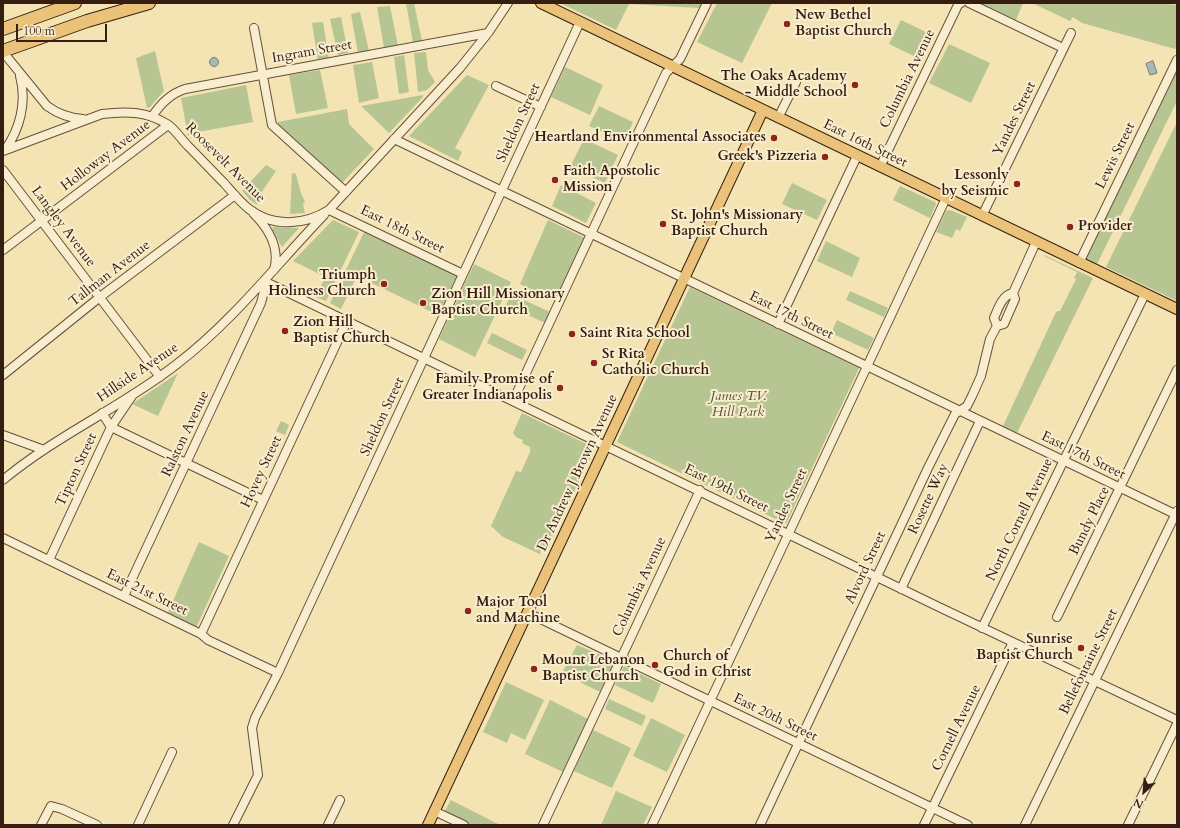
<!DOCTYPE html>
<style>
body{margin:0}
#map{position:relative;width:1180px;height:828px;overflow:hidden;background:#f5e4b3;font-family:Cardo,serif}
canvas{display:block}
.frame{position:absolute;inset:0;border:4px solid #351e11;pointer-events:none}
.north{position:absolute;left:1124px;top:772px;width:40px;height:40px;-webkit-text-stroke:3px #f8edce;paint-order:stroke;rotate:206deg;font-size:11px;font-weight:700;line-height:16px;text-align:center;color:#351e11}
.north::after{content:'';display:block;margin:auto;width:14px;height:18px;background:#351e11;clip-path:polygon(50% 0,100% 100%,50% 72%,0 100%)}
.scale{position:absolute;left:16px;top:24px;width:91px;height:18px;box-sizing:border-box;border:2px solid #351e11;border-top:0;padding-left:5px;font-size:12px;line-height:14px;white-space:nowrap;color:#351e11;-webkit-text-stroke:3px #f8edce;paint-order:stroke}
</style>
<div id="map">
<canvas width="1180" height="828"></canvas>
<div class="frame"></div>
<div class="north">N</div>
<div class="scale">100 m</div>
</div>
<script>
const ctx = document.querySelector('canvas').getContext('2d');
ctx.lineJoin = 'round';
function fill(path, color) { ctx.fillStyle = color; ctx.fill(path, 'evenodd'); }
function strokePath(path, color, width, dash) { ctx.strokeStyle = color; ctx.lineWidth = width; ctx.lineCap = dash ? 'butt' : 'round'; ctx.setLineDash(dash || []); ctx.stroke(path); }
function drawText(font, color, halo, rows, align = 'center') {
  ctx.font = font + ' Cardo,serif'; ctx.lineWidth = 4; ctx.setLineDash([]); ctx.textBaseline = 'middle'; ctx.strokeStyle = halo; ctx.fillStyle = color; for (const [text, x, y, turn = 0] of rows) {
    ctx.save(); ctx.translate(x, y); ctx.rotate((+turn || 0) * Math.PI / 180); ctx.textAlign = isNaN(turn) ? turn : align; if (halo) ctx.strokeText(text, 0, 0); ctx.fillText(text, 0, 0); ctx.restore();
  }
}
fill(new Path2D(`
 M406,3H414L422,41L413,43Z
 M560,3H702L699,8L629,4L616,30Z
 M717,3H772L742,63L697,42Z
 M979,3H1023L1016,20Z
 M1032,3H1156L1177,5V45L1175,49L1082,23L1073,17L1070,21Z
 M390,6L398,46L384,48L377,7Z
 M360,12L369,51L358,53L351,14Z
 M341,17L348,53L338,55L330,19Z
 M901,20L934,36L922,60L889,44Z
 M323,22L329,59L318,60L312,23Z
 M949,44L990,63L971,103L929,83Z
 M155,51L164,91L150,107L147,108L136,58Z
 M426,52L428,70L435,82L427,90L418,92L414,53Z
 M404,55L409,92L399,94L394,57Z
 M372,62L379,98L359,103L353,65Z
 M1177,65V101L1097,264L1085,258Z
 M565,67L603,85L590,115L551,97Z
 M320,70L328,108L296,114L289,75Z
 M467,75L489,85L455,148L462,152L458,161L409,136Z
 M246,85L253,122L192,133L188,136L181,98Z
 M423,95V97L389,133L361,106Z
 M599,106L633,122L624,142L589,126Z
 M347,109L349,124L374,149L342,183L278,124V122Z
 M1177,122V301L1106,267Z
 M584,139L618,155L605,183L570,167Z
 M266,165L276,171L263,190L257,205L251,201L242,191Z
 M292,173L296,174L301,193L305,202L303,204L305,213L290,214Z
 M792,183L827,200L817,220L782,204Z
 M561,185L596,203L586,223L552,206Z
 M900,186L935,202L936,204L930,218L893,200Z
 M950,210L967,217L960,231L956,229L952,238L936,232L946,211Z
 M333,220L359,232L326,301L316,297L325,277L293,261Z
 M548,220L585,238L556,301L520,284Z
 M273,227L299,228L282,247L272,229Z
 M365,230L457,273V276L438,315L357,276L341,309L330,303Z
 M826,241L860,258L852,277L817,261Z
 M1044,255L1093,278L1017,433L1003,426L1056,312L1058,311H1060L1076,279L1074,278L1077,272L1044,256Z
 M474,264L511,282L475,357L439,339Z
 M690,287L859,368L786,524L617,442Z
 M850,291L888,308L884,317L846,300Z
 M511,294L550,312L545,323L506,305Z
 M837,320L874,338L868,350L831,333Z
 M492,333L527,350L522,360L487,343Z
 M178,373L158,416L132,404Z
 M522,413L595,448L547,550H541L540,554L503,537L491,526L516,471L521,472L530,452V447L522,443L523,440L516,437L513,433Z
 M281,421L289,425L285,435L276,431Z
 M199,542L229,556L196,628L170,615L168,612Z
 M577,645L615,661L600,692L562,673Z
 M624,666L661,684L653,703L615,685Z
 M506,682L544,700L525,740L511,733L507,743L483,732Z
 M609,699L646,716L642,726L605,709Z
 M550,700L588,719L563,772L525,754Z
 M651,718L685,735L667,772L633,756Z
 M593,730L631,748L612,788L574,771Z
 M616,791L652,807L643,825H601Z
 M451,800L500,825H470L444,812Z`), '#b6c591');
const water = new Path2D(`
 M209.5 62a4.5 4.5 0 1 1 9 0a4.5 4.5 0 1 1-9 0Z
 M1153,61L1157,73L1150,75L1146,64Z`);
fill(water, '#a2bbb9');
strokePath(water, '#767c76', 1);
const minor = new Path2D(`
 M969,3L1063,48
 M254,28L272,125L346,192
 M3,52L47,106C58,114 69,118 83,119
 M496,86L541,107
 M152,117C160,104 170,94 185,89L488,33
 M778,118L796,82
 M394,139L1177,515
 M5,150C20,129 27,102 20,76
 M3,151L102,114C125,111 146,111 167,124C175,129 181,139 188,146C200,158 212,171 224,183C232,192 240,202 249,209C273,228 305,225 329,210L460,68L488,33L508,3
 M880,167L958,5L961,3
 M3,170L160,377
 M329,210L463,274
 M254,214C269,229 280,249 274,270
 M982,216L1071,33
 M3,250L168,125
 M1079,263L1177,60
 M264,281L941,608L1177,720
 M778,324L857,156
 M997,326L994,318C998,309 1002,295 1013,293L1036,242
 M3,375L100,297L235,195
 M513,401L666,73L680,59L707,3
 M102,413L111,427L263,500
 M3,435L44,450
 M3,480C57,435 122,407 177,364C233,321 276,265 324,215
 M3,538L201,634L208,640L278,673
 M49,560L111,427L132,396
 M901,589L980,421
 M124,596L261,303L264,291V281
 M528,613L968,825
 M1057,617L1177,370
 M982,628L1145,294
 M201,634L347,321
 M434,811L464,825
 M41,825L51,806L62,809L97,825
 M138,825L172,752
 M233,825L258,775L252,728L255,718L278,673L580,22
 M328,825L340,800
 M543,825L700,490
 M652,825L946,198
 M760,825L928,468L955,414L967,406L972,396L981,376L990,339L997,326L1004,324L1015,299L1013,293
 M924,825L1013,642
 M1025,825L1177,511
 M1128,825L1177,724`);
const major = new Path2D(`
 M541,3L1177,309
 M428,825L763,110`);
const highway = new Path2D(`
 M3,29L75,3
 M3,51L87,21L149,3`);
strokePath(minor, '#65503a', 10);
strokePath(major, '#351e11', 12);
strokePath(highway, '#351e11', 14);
strokePath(minor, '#f8edce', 8);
strokePath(major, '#eac27a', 10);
strokePath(highway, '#eac27a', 12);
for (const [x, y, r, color] of [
 [787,24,4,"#8f2418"],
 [855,85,4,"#8f2418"],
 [774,138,4,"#8f2418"],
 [825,157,4,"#8f2418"],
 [555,180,4,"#8f2418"],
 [1017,184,4,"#8f2418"],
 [663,224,4,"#8f2418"],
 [1070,227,4,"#8f2418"],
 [384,284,4,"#8f2418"],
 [423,303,4,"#8f2418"],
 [285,331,4,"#8f2418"],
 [572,334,4,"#8f2418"],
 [594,363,4,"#8f2418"],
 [560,388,4,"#8f2418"],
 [468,611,4,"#8f2418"],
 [1081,648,4,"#8f2418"],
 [655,665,4,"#8f2418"],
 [534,669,4,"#8f2418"]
]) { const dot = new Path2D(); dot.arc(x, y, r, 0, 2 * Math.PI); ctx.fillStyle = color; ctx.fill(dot); strokePath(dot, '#f8edce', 1.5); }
drawText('bold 14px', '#351e11', '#f8edce', [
 ["New Bethel",795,16],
 ["Baptist Church",795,32],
 ["The Oaks Academy",847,77,"right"],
 ["- Middle School",847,93,"right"],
 ["Heartland Environmental Associates",766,138,"right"],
 ["Greek's Pizzeria",817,157,"right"],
 ["Faith Apostolic",563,172],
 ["Mission",563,188],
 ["Lessonly",1009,176,"right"],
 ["by Seismic",1009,192,"right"],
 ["St. John's Missionary",671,216],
 ["Baptist Church",671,232],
 ["Provider",1078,227],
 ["Triumph",376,276,"right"],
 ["Holiness Church",376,292,"right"],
 ["Zion Hill Missionary",431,295],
 ["Baptist Church",431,311],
 ["Zion Hill",293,323],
 ["Baptist Church",293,339],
 ["Saint Rita School",580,334],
 ["St Rita",602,355],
 ["Catholic Church",602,371],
 ["Family Promise of",552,380,"right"],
 ["Greater Indianapolis",552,396,"right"],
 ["Major Tool",476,603],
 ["and Machine",476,619],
 ["Sunrise",1073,640,"right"],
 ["Baptist Church",1073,656,"right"],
 ["Church of",663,657],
 ["God in Christ",663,673],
 ["Mount Lebanon",542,661],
 ["Baptist Church",542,677]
], 'left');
drawText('14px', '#351e11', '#f8edce', [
 ["Ingram Street",312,52,-10],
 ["Columbia Avenue",908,79,-64],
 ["Yandes Street",1015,119,-64],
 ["Sheldon Street",519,123,-65],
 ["East 16th Street",865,144,26],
 ["Holloway Avenue",106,156,-37],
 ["Lewis Street",1116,156,-64],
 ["Roosevelt Avenue",225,163,45],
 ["Langley Avenue",63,227,53],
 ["East 18th Street",402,230,26],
 ["Tallman Avenue",110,274,-38],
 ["East 17th Street",791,316,26],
 ["Hillside Avenue",138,373,-34],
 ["Sheldon Street",383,417,-65],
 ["Ralston Avenue",186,434,-65],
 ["East 17th Street",1083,456,26],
 ["Tipton Street",77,470,-65],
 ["Hovey Street",262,472,-65],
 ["Dr Andrew J Brown Avenue",578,473,-65],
 ["East 19th Street",726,489,26],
 ["Rosette Way",929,499,-65],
 ["Yandes Street",787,506,-65],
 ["North Cornell Avenue",1020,520,-64],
 ["Bundy Place",1090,521,-64],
 ["Alvord Street",866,568,-65],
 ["Columbia Avenue",640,587,-65],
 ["East 21st Street",147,593,26],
 ["Bellefontaine Street",1089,662,-64],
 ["East 20th Street",775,718,26],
 ["Cornell Avenue",957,728,-64]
]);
drawText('italic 14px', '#5c5037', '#f8edce', [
 ["James T.V.",738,397],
 ["Hill Park",738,413]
]);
</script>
